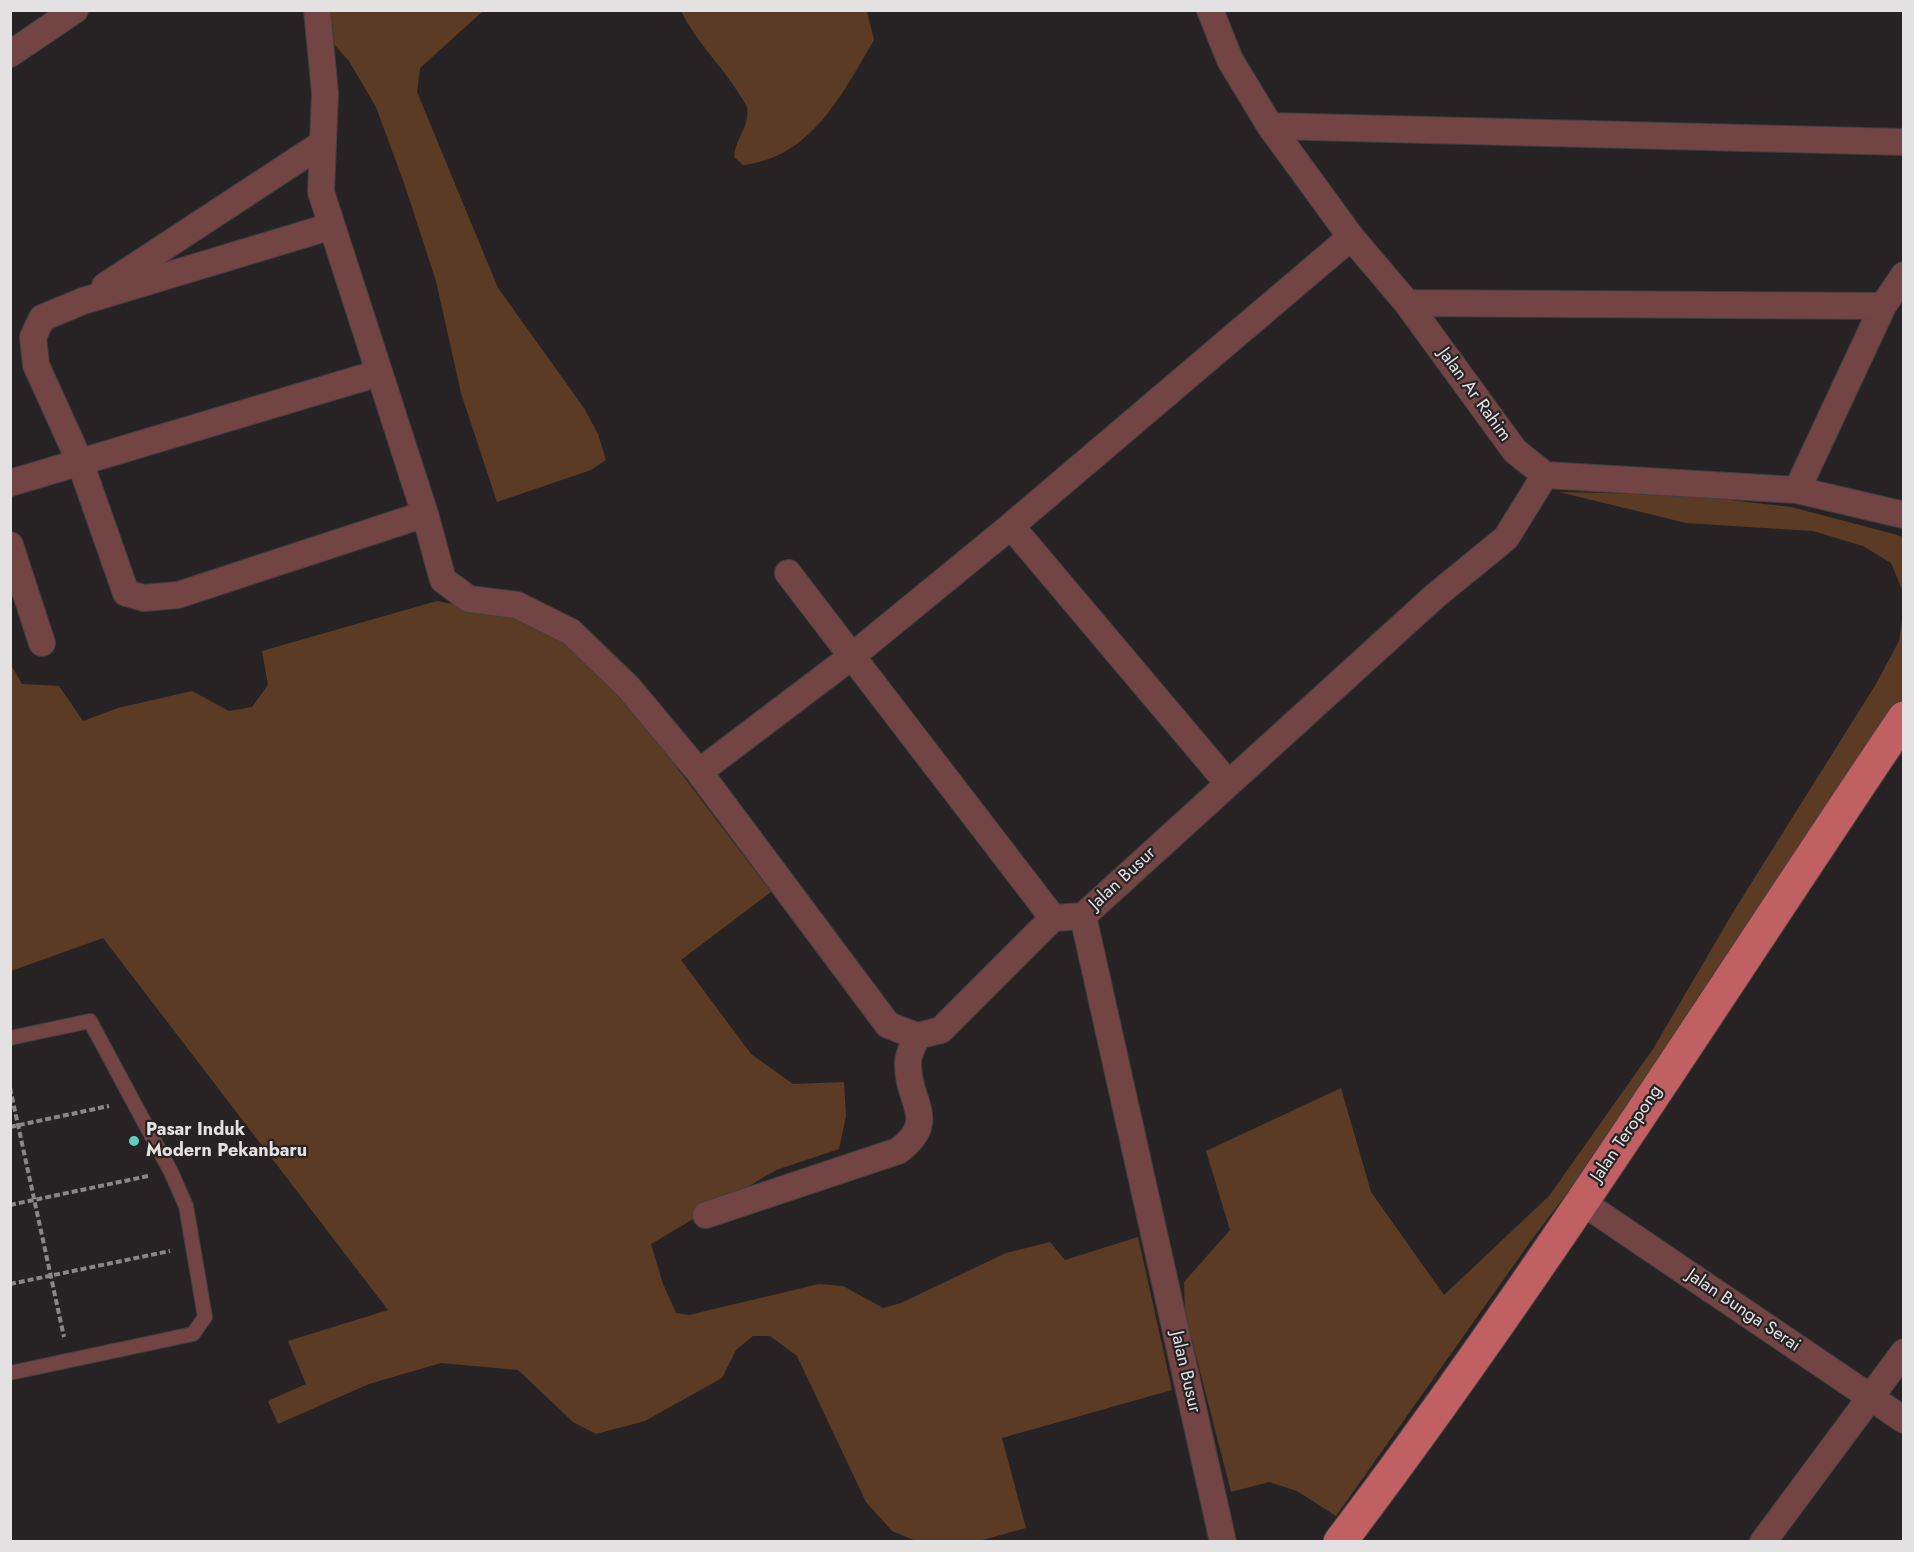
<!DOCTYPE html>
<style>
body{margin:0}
#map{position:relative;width:1914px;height:1552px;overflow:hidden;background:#272325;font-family:Jost,sans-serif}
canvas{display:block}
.frame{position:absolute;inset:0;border:12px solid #e4e1e2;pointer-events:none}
</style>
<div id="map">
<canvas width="1914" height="1552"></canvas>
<div class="frame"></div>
</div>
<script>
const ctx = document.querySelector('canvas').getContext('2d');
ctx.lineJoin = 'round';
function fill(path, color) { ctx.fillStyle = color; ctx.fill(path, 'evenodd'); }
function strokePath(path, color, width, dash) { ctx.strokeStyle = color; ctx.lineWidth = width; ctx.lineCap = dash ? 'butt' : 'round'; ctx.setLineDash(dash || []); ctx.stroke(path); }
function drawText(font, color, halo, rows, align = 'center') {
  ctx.font = font + ' Jost,sans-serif'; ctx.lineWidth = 4.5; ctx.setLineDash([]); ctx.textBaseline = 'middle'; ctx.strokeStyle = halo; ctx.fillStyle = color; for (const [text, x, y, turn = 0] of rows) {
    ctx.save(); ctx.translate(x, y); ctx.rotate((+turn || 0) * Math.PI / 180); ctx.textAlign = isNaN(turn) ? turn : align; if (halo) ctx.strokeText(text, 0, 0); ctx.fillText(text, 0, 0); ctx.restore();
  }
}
fill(new Path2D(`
 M327,11H483L420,68L417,92L498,288L584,408L598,434L606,460L591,470L497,502L461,393L436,281L404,183L376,107L349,61L332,42Z
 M681,11H867L874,40C842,94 811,158 743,165L734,157C735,139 750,126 747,108C746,103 740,96 738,92C720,64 695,40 681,11Z
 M1559,492L1685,495L1791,507L1890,533L1903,537V592L1891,563L1863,546L1813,531L1686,523Z
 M437,601L514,616L561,637L604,680L659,744L771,892L681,960L751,1054L793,1084L844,1082L846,1116L839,1149L776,1170L651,1244L663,1284L676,1313L689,1315L819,1284L843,1286L883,1308L901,1303L1006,1253L1050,1242L1065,1260L1138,1237L1172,1390L1002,1438L1026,1528L975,1542L916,1541L892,1531L866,1502L797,1356L770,1336H753L736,1350L722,1378L645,1421L596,1434L573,1422L518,1370L441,1363L369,1384L278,1424L268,1401L306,1384L288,1341L388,1310L103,938L11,971L10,663L22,684L59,686L83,721L118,708L192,691L229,711L252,707L268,685L262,651Z
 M1903,614V701L1804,845L1637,1100L1533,1238L1336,1516L1297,1491L1269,1482L1231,1492L1185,1313L1184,1282L1230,1230L1206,1151L1341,1088L1371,1192L1444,1295L1549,1196L1653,1049L1735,909L1876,684L1899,641Z`), '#5c3b25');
const service = new Path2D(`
 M10,1038L90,1021L171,1172L186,1206L205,1317L193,1334L10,1373`);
const minor = new Path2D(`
 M317,10L325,93L321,192L425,514L443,580L469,599L517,605L571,632L628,687L699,772L888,1025L917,1036L941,1030L1053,918L1083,916
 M1210,10L1230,60L1270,126L1351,237L1407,303L1515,451L1545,475L1797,490L1904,515
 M10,54L75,10
 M1270,126L1904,142
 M332,226L83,301L42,318L33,337L36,365L80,462L126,593L144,598L178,595L425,514
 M105,286L323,143
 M1407,303L1883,306
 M10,483L379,373
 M1797,490L1883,306L1904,275
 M1011,526L1351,237
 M10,545L42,643
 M788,573L1053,918
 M699,772L851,657L1011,526L1227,782
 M1083,916L1435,596L1506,538L1545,475
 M1083,916L1223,1542
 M1582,1202L1904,1420
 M706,1215L898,1151C940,1120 907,1103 908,1063C908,1054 914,1044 917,1036
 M1763,1542L1904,1352`);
const primary = new Path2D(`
 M1340,1542C1541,1277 1718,994 1904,718`);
strokePath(service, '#413e3f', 16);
strokePath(minor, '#413e3f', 28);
strokePath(primary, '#413e3f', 35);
strokePath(new Path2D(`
 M10,1088L64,1337
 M10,1127L109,1106
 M10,1205L148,1176
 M10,1284L170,1251`), '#8a8788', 4, [6, 3]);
strokePath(service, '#734444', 14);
strokePath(minor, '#734444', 26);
strokePath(primary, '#c06063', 33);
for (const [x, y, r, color] of [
 [134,1141,6,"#5dceb9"]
]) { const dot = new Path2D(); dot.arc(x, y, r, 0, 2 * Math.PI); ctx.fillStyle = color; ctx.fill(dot); strokePath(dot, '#272325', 2); }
drawText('18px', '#e4e1e2', '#272325', [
 ["Jalan Ar Rahim",1474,395,54],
 ["Jalan Busur",1123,879,-43],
 ["Jalan Teropong",1627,1134,-56],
 ["Jalan Bunga Serai",1743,1311,34],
 ["Jalan Busur",1185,1372,77]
]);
drawText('bold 18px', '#e4e1e2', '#272325', [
 ["Pasar Induk",146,1131],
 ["Modern Pekanbaru",146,1152]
], 'left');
</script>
